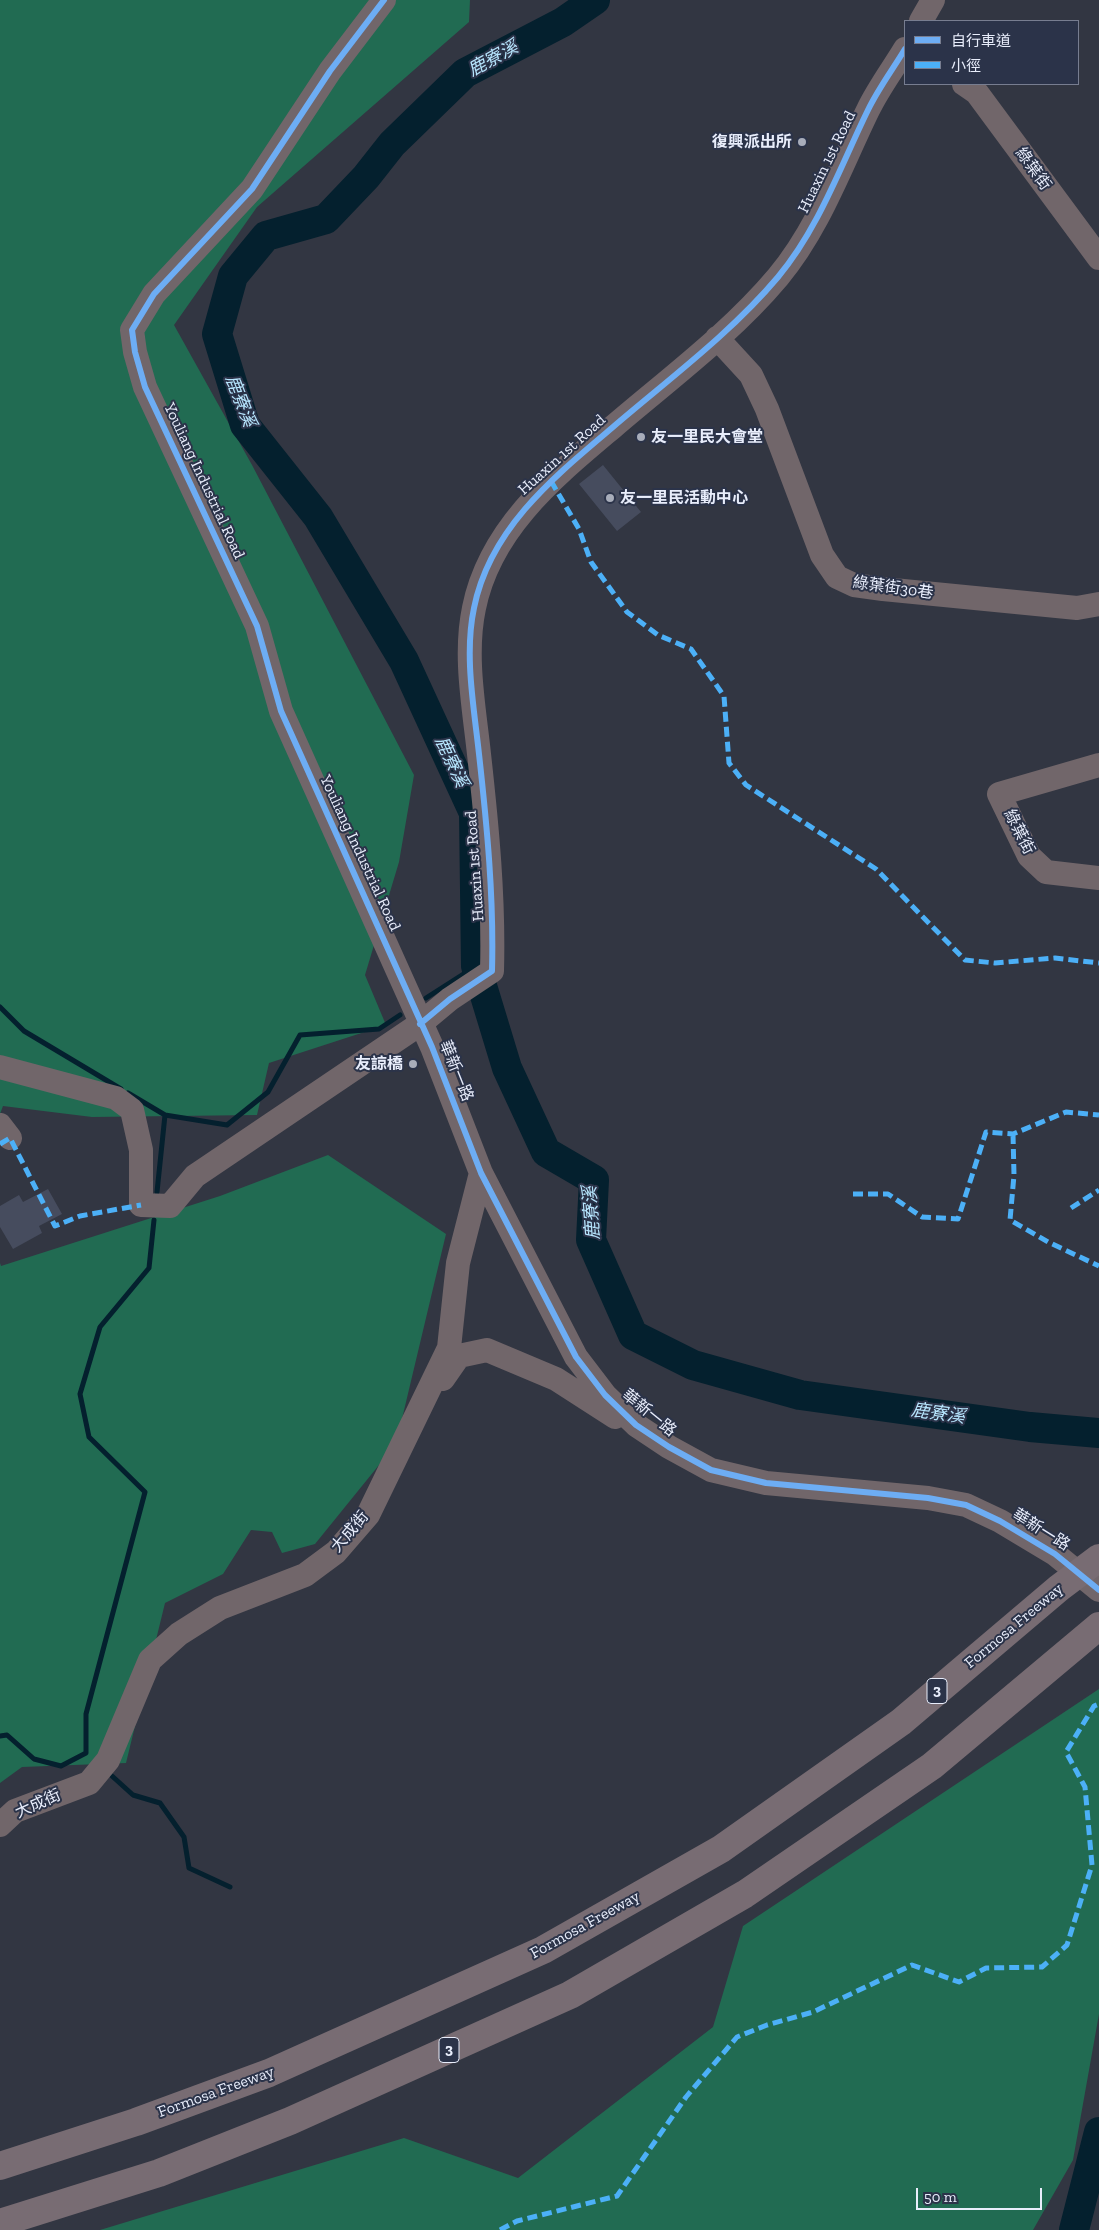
<!DOCTYPE html>
<meta charset="utf-8">
<style>
body{margin:0}
#map{position:relative;width:1099px;height:2230px;overflow:hidden;background:#323642;font-family:"Zilla Slab","Noto Sans TC",serif}
canvas{display:block}
.legend{position:absolute;left:904px;top:20px;width:175px;height:65px;box-sizing:border-box;background:#2b3349;border:1px solid #777d90;margin:0;padding:6px 9px;list-style:none;font-size:15px;color:#e8edfb}
.legend li{display:flex;align-items:center;gap:10px;height:25px}
.legend b{width:25px;border:1px solid #777d90}
.scale{position:absolute;left:916px;top:2188px;width:126px;height:22px;box-sizing:border-box;border:2px solid #e8edfb;border-top:0;padding-left:6px;font-size:15px;line-height:18px;white-space:nowrap;color:#e8edfb;-webkit-text-stroke:4px #2b3349;paint-order:stroke}
</style>
<div id="map">
<canvas width="1099" height="2230"></canvas>
<ul class="legend">
<li><b style="height:6px;background:#6dadf4"></b>自行車道</li>
<li><b style="height:6px;background:#4cb0f7"></b>小徑</li>
</ul>
<div class="scale">50 m</div>
</div>
<script>
const ctx = document.querySelector('canvas').getContext('2d');
ctx.lineJoin = 'round';
function fill(path, color) { ctx.fillStyle = color; ctx.fill(path, 'evenodd'); }
function strokePath(path, color, width, dash) { ctx.strokeStyle = color; ctx.lineWidth = width; ctx.lineCap = dash ? 'butt' : 'round'; ctx.setLineDash(dash || []); ctx.stroke(path); }
function drawText(font, color, halo, rows, align = 'center') {
  ctx.font = font + ' "Zilla Slab","Noto Sans TC",serif'; ctx.lineWidth = 4; ctx.setLineDash([]); ctx.textBaseline = 'middle'; ctx.strokeStyle = halo; ctx.fillStyle = color; for (const [text, x, y, turn = 0] of rows) {
    ctx.save(); ctx.translate(x, y); ctx.rotate((+turn || 0) * Math.PI / 180); ctx.textAlign = isNaN(turn) ? turn : align; if (halo) ctx.strokeText(text, 0, 0); ctx.fillText(text, 0, 0); ctx.restore();
  }
}
fill(new Path2D(`
 M0,0H470L469,22L257,207L174,325L252,465L414,775L399,862L365,975L386,1025L269,1063L257,1115L92,1117L3,1106L0,1114Z
 M328,1155L446,1234L396,1444L315,1544L282,1553L272,1532L251,1530L223,1574L165,1603L126,1763L22,1767L0,1783V1263L1,1266L220,1196Z
 M1099,1689V2014L1073,2160L1033,2230H100L404,2138L518,2178L713,2027L743,1926Z`), '#216b52');
strokePath(new Path2D(`
 M426,998L476,966
 M0,1007L24,1031L121,1089
 M128,1093L165,1115
 M157,1192L165,1115L227,1125L268,1092L300,1035L379,1029L400,1015
 M0,1736L7,1735L34,1759L61,1766L86,1753V1714L145,1492L89,1437L80,1394L100,1327L149,1268L154,1220
 M112,1776L133,1795L160,1803L184,1837L189,1868L230,1887`), '#04202e', 5);
strokePath(new Path2D(`
 M595,0L563,22L465,73L392,144L366,177L326,219L266,236L233,276L217,334L245,425L318,517L404,661L474,813L476,966L507,1068L546,1152L594,1180L591,1240L633,1335L693,1365L800,1395L1030,1427L1099,1433
 M1074,2230L1099,2132`), '#04202e', 30);
fill(new Path2D(`
 M603,465L641,512L617,531L579,484Z
 M48,1189L62,1214L39,1226L42,1233L13,1249L0,1227V1206L19,1195L23,1202Z`), '#464c5e');
strokePath(new Path2D(`
 M384,0L330,71L252,189L154,294L132,330L135,352L145,387L257,626L281,711L432,1047L481,1173L576,1357L605,1395L636,1425L669,1447L711,1470L766,1483L928,1498L966,1505L1000,1521L1055,1554L1099,1590
 M921,21L933,0
 M964,84L977,93L1099,258
 M717,338L751,375L767,409L822,555L837,577L854,585L883,589L1077,608L1099,604
 M1099,765L999,794L1029,856L1046,872L1099,878
 M0,1067L116,1098L132,1110L141,1150V1205L170,1206L195,1176L420,1024L450,999L492,971C494,898 487,826 479,754C474,707 464,655 474,608C490,528 555,476 613,427C669,379 731,333 778,277C819,228 841,165 868,110C878,89 893,69 905,49
 M0,1125L10,1138
 M443,1379L459,1356L487,1350L556,1379L615,1417
 M0,1825L15,1811L89,1783L108,1760L150,1660L179,1634L220,1608L305,1575L336,1552L368,1515L449,1348L458,1263L481,1173`), '#71666a', 24);
strokePath(new Path2D(`
 M0,2166L136,2122L269,2073L543,1950L721,1849L901,1722L1059,1588L1099,1558
 M0,2223L159,2173L290,2121L570,1995L745,1894L932,1766L1099,1626`), '#786c73', 28);
strokePath(new Path2D(`
 M551,481L579,529L591,562L627,612L658,635L691,649L724,696L729,763L746,785L876,869L965,960L995,963L1055,958L1099,963
 M1013,1134L1014,1175L1010,1220L1048,1242L1099,1266
 M0,1144L10,1138L55,1226L80,1216L141,1205
 M853,1194H888L922,1217L958,1219L986,1132L1013,1134L1066,1112L1099,1115
 M1071,1208L1099,1190
 M500,2230L517,2221L617,2196L686,2097L737,2037L767,2025L813,2012L912,1965L959,1982L986,1968L1042,1967L1067,1945L1092,1865L1085,1787L1066,1752L1094,1706L1099,1704`), '#4cb0f7', 5, [10, 5]);
strokePath(new Path2D(`
 M384,0L330,71L252,189L154,294L132,330L135,352L145,387L257,626L281,711L432,1047L481,1173L576,1357L605,1395L636,1425L669,1447L711,1470L766,1483L928,1498L966,1505L1000,1521L1055,1554L1099,1590
 M420,1024L450,999L492,971C494,898 487,826 479,754C474,707 464,655 474,608C490,528 555,476 613,427C669,379 731,333 778,277C819,228 841,165 868,110C878,89 893,69 905,49`), '#6dadf4', 6);
for (const [x, y, r, color] of [
 [802,142,5,"#a8adba"],
 [641,437,5,"#a8adba"],
 [610,498,5,"#a8adba"],
 [413,1064,5,"#a8adba"]
]) { const dot = new Path2D(); dot.arc(x, y, r, 0, 2 * Math.PI); ctx.fillStyle = color; ctx.fill(dot); strokePath(dot, '#2b3349', 2); }
for (const [x, y, w] of [
 [937,1691,20],
 [449,2050,20]
]) { const box = new Path2D(); box.roundRect(x - w / 2, y - 12.5, w, 25, 4); ctx.fillStyle = '#2b3349'; ctx.fill(box); strokePath(box, '#e8edfb', 1); }
drawText('bold 15px', '#e8edfb', null, [
 ["3",937,1691],
 ["3",449,2050]
]);
drawText('bold 16px', '#e8edfb', '#2b3349', [
 ["復興派出所",792,142],
 ["友一里民大會堂",651,437,"left"],
 ["友一里民活動中心",620,498,"left"],
 ["友諒橋",403,1064]
], 'right');
drawText('16px', '#e8edfb', '#2b3349', [
 ["Huaxin 1st Road",827,162,-64],
 ["綠葉街",1033,169,54],
 ["Huaxin 1st Road",562,455,-42],
 ["Youliang Industrial Road",204,481,65],
 ["綠葉街30巷",893,588,8],
 ["綠葉街",1019,832,63],
 ["Youliang Industrial Road",360,853,65],
 ["Huaxin 1st Road",475,866,-94],
 ["華新一路",456,1071,68],
 ["華新一路",649,1413,39],
 ["華新一路",1041,1530,32],
 ["大成街",350,1532,-50],
 ["Formosa Freeway",1014,1626,-40],
 ["大成街",38,1804,-24],
 ["Formosa Freeway",585,1925,-29],
 ["Formosa Freeway",216,2092,-20]
]);
drawText('italic 18px', '#b7e6fe', '#2b3349', [
 ["鹿寮溪",493,59,-29],
 ["鹿寮溪",240,401,69],
 ["鹿寮溪",451,762,65],
 ["鹿寮溪",592,1213,-94],
 ["鹿寮溪",938,1414,8]
]);
</script>
